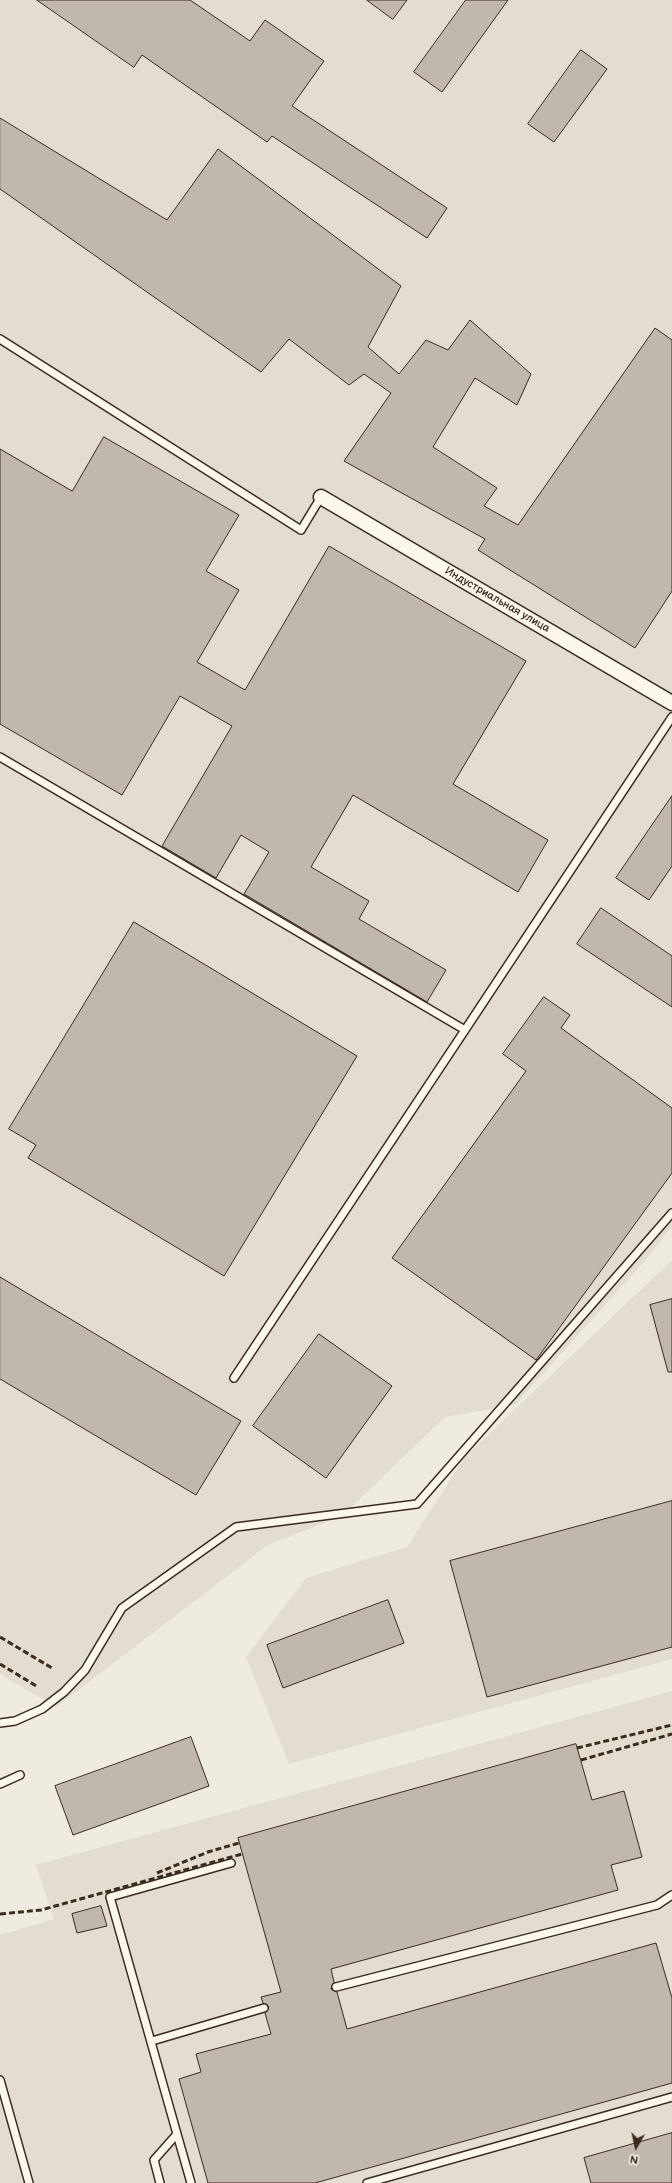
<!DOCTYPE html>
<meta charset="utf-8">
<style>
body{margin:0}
#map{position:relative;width:672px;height:2183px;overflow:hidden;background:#f0ebe0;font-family:"Balsamiq Sans",sans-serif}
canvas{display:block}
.north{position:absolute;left:616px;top:2127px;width:40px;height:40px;-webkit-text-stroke:3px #fbf7ec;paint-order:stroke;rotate:189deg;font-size:11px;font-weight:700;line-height:16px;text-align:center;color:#3b2a1e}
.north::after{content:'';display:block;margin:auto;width:14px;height:18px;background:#3b2a1e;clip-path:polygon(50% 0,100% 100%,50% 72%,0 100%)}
</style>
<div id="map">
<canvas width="672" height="2183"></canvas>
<div class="north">N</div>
</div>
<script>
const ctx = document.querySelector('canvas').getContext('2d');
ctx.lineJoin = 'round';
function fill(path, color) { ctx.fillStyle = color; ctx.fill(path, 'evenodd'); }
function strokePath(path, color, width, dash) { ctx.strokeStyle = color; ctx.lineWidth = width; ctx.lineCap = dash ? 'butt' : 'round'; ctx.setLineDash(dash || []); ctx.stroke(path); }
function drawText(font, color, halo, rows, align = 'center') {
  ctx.font = font + ' "Balsamiq Sans",sans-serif'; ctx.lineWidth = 3; ctx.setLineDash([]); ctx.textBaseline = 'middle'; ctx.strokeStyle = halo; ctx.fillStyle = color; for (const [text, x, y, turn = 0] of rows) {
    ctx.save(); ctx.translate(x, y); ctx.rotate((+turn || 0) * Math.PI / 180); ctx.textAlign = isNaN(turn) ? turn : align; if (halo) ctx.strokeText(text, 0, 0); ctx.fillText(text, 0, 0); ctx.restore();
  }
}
fill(new Path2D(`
 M0,0H672V1227L643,1263L515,1405L445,1417L342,1516L268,1545L56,1707L0,1674Z
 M672,1260V1659L289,1764L246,1657L306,1578L407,1547L465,1457Z
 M672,1691V2183H0V1935L54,1919L36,1865Z`), '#e2dcd1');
const building = new Path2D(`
 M37,0H190L250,41L265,20L324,61L292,106L447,208L427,238L272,136L267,142L142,55L134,67Z
 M367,0H407L393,19Z
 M466,0H508L442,92L414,72Z
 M581,50L607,69L554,142L528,124Z
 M0,118L167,220L218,149L401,286L368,347L399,374L426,340L448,350L470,320L531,374L517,405L475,378L433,447L497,488L484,506L518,525L655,328L672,340V591L635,648L478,550L485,539L344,461L391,393L364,374L349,385L289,339L261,372L0,189Z
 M104,437L239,515L206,571L239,590L197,662L245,690L329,546L526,661L453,784L548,840L518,892L353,795L311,867L369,901L359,919L446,970L427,1002L244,894L269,852L241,835L216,878L162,846L232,726L180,696L122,795L0,724V449L72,491Z
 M672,796V866L649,900L616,878Z
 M601,908L672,956V1007L577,944Z
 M134,922L357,1056L224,1276L28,1158L36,1145L9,1129Z
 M544,997L570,1015L561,1028L672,1108V1173L536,1360L392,1258L526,1071L503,1054Z
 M0,1277L241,1421L196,1495L0,1379Z
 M672,1299V1372H668L650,1305Z
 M319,1334L392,1386L326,1478L253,1426Z
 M672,1501V1647L487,1697L450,1561Z
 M388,1600L404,1643L283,1688L267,1645Z
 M191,1737L209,1786L73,1835L55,1786Z
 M576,1744L592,1800L624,1791L642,1857L611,1865L618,1890L331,1969L334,1982L331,1989L337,1992L347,2029L656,1943L672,1998V2083L315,2183H208L179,2079L201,2072L196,2054L271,2034L265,2013L269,2007L263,2003L261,1997L281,1992L238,1838Z
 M101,1906L107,1926L77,1933L72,1914Z
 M672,2133V2183H591L584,2158Z`);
fill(building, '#c0b8ad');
strokePath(building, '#3b2a1e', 1);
const service = new Path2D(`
 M0,339L301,530L321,497
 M0,757L465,1030L672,717
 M234,1378L465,1030
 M0,1723L15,1721L42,1709L64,1692L85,1670L122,1608L236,1527L417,1504L672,1213
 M0,1784L20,1775
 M336,1987L657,1905L672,1895
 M152,2041L264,2008
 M0,2080L29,2183
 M177,2134L191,2183
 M160,2183L154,2160L177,2134L110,1897L231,1863
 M367,2183L672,2097`);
const minor = new Path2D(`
 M321,497L672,703`);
strokePath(service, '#3b2a1e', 10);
strokePath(minor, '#3b2a1e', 17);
strokePath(service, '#fbf7ec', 7);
strokePath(minor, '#fbf7ec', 14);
strokePath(new Path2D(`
 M0,1637L52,1668
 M0,1664L38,1687
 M577,1748L672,1725
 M581,1760L672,1734
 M157,1873L208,1852L239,1843
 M0,1914L41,1910L242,1854`), '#3b2a1e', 3, [6, 3]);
drawText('11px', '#3b2a1e', '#fbf7ec', [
 ["Индустриальная улица",497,600,30]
]);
</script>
